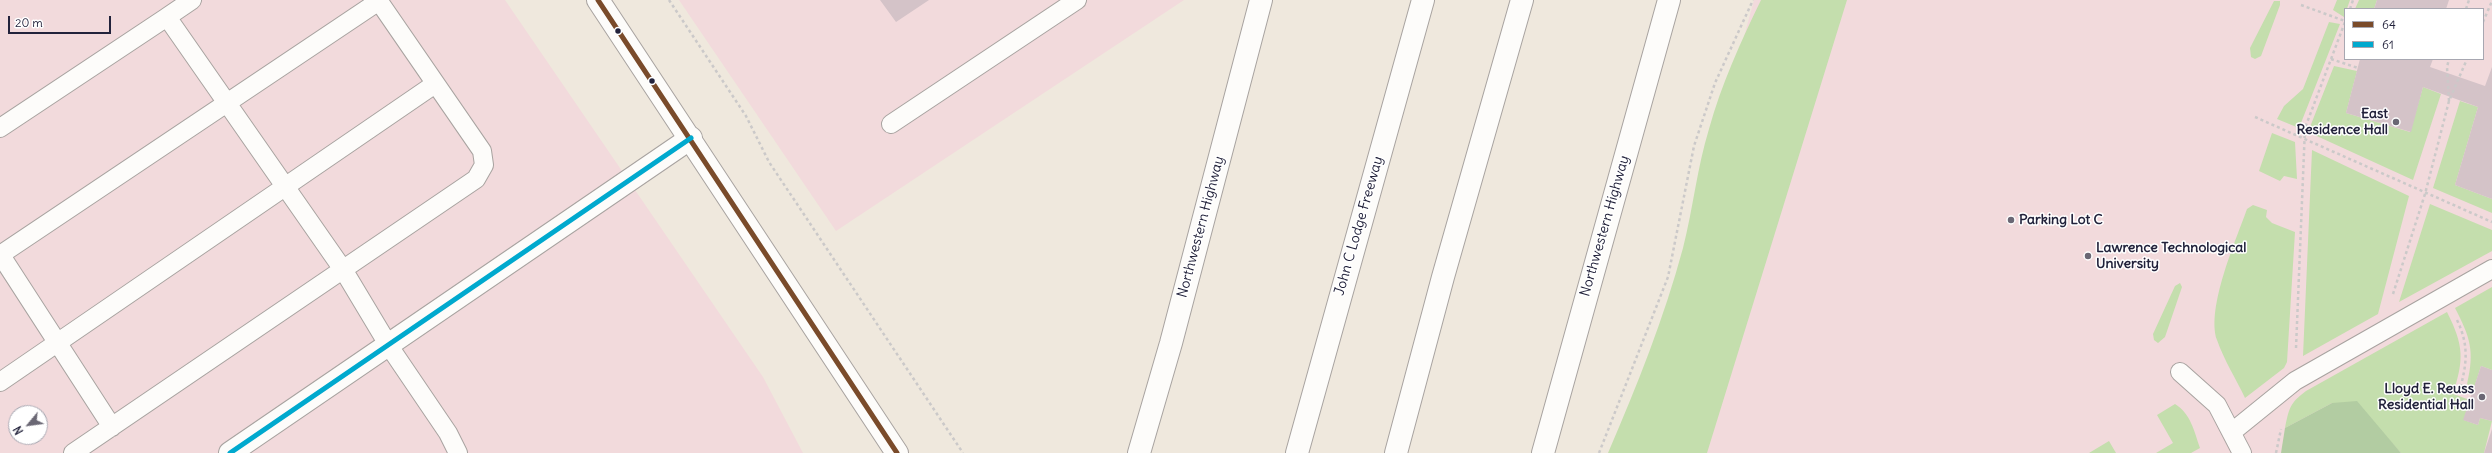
<!DOCTYPE html>
<style>
body{margin:0}
#map{position:relative;width:2492px;height:453px;overflow:hidden;background:#efe8dd;font-family:Delius,sans-serif}
canvas{display:block}
.legend{position:absolute;left:2344px;top:8px;width:140px;height:52px;box-sizing:border-box;background:#fff;border:1px solid #a7a7b1;margin:0;padding:5px 7px;list-style:none;font-size:12px;color:#22223b}
.legend li{display:flex;align-items:center;gap:8px;height:20px}
.legend b{width:20px;border:1px solid #a7a7b1}
.north{position:absolute;left:8px;top:405px;width:40px;height:40px;box-sizing:border-box;background:#fff;border:1px solid #a7a7b1;border-radius:50%;rotate:241deg;font-size:11px;font-weight:700;line-height:16px;text-align:center;color:#22223b}
.north::after{content:'';display:block;margin:auto;width:14px;height:18px;background:#6a6774;clip-path:polygon(50% 0,100% 100%,50% 72%,0 100%)}
.scale{position:absolute;left:8px;top:16px;width:103px;height:18px;box-sizing:border-box;border:2px solid #22223b;border-top:0;padding-left:5px;font-size:12px;line-height:14px;white-space:nowrap;color:#22223b;-webkit-text-stroke:3px #fff;paint-order:stroke}
</style>
<div id="map">
<canvas width="2492" height="453"></canvas>
<ul class="legend">
<li><b style="height:5px;background:#7a4b2a"></b>64</li>
<li><b style="height:5px;background:#00a9ce"></b>61</li>
</ul>
<div class="north">N</div>
<div class="scale">20 m</div>
</div>
<script>
const ctx = document.querySelector('canvas').getContext('2d');
ctx.lineJoin = 'round';
function fill(path, color) { ctx.fillStyle = color; ctx.fill(path, 'evenodd'); }
function strokePath(path, color, width, dash) { ctx.strokeStyle = color; ctx.lineWidth = width; ctx.lineCap = dash ? 'butt' : 'round'; ctx.setLineDash(dash || []); ctx.stroke(path); }
function drawText(font, color, halo, rows, align = 'center') {
  ctx.font = font + ' Delius,sans-serif'; ctx.lineWidth = 3; ctx.setLineDash([]); ctx.textBaseline = 'middle'; ctx.strokeStyle = halo; ctx.fillStyle = color; for (const [text, x, y, turn = 0] of rows) {
    ctx.save(); ctx.translate(x, y); ctx.rotate((+turn || 0) * Math.PI / 180); ctx.textAlign = isNaN(turn) ? turn : align; if (halo) ctx.strokeText(text, 0, 0); ctx.fillText(text, 0, 0); ctx.restore();
  }
}
fill(new Path2D(`
 M0,0H505L763,377L803,453H0ZM16,413H40V437H16Z
 M679,0H1184L836,231Z
 M1754,0H2492V453H1630ZM2345,9H2483V59H2345Z`), '#f2dadc');
fill(new Path2D(`
 M1761,0H1847L1707,453H1608C1637,386 1664,318 1683,248C1693,209 1697,168 1709,129C1721,85 1741,41 1761,0Z
 M2337,0H2350L2344,17L2333,10Z
 M2359,0H2377L2374,9H2355Z
 M2274,1H2280V5L2261,56L2255,59L2251,57L2250,48Z
 M2329,22L2340,24L2299,128L2277,119L2284,106L2303,89Z
 M2334,66L2357,71L2346,113L2410,132L2423,87L2441,94L2413,180L2308,132Z
 M2460,101L2478,107L2455,185L2492,199V213L2433,188Z
 M2272,133L2295,142L2297,179L2284,176L2280,181L2259,171Z
 M2312,150L2409,196L2378,314L2303,356Z
 M2430,204L2492,230V251L2399,302Z
 M2253,205L2267,210L2266,217L2272,223L2295,232L2287,362L2284,368L2245,398C2236,379 2224,360 2217,340C2206,308 2236,240 2247,209Z
 M2180,283L2182,287L2165,337L2158,343L2154,340L2153,334L2175,286Z
 M2492,287V370L2481,366L2474,388L2467,384C2475,351 2470,337 2455,308Z
 M2447,312C2464,346 2464,359 2453,394L2470,400L2464,420L2478,425L2480,418L2492,421L2484,453H2401L2383,433L2332,403L2285,428C2289,408 2290,403 2306,391Z
 M2175,404C2191,414 2194,431 2200,448L2191,453H2156L2173,443L2157,415Z
 M2109,441L2116,453H2089Z`), '#c4dead');
fill(new Path2D(`
 M2357,401L2401,453H2281L2285,428L2332,403Z`), '#b2cca2');
fill(new Path2D(`
 M880,0H929L896,22Z
 M2377,0H2449L2446,9H2374Z
 M2360,59H2433L2430,67L2485,86L2492,67V199L2455,185L2478,107L2423,87L2411,132L2346,113Z
 M2481,366L2492,370V421L2480,418L2478,425L2463,420Z
 M2492,429V453H2484Z`), '#d4c3c8');
const service = new Path2D(`
 M167,17L192,0
 M891,124L1077,0
 M0,128L167,17L344,271L389,346L448,433L458,453
 M0,254L112,427
 M0,255L379,1
 M2180,372L2217,405L2242,453
 M0,382L435,84
 M2232,432L2295,381L2492,269
 M73,453L476,179L484,165L482,151L378,0`);
const minor = new Path2D(`
 M230,453L691,138`);
const tertiary = new Path2D(`
 M598,0L897,453`);
const secondary = new Path2D(`
 M1139,453L1171,343L1261,0
 M1543,453L1669,0`);
const motorway = new Path2D(`
 M1297,453L1423,0
 M1396,453L1443,277L1522,0`);
strokePath(service, '#a8a3a0', 20);
strokePath(minor, '#a8a3a0', 24);
strokePath(tertiary, '#a8a3a0', 24);
strokePath(secondary, '#a8a3a0', 24);
strokePath(motorway, '#a8a3a0', 24);
strokePath(new Path2D(`
 M669,0L746,116L769,162L963,453
 M2301,5L2345,21
 M2350,9L2353,0
 M2466,9L2469,0
 M2483,22L2492,1
 M2331,59L2358,68
 M2449,101L2447,67L2449,59
 M2255,117L2492,222
 M2393,294L2425,194L2449,101L2467,59
 M2457,320C2469,345 2467,363 2460,389L2472,394
 M2296,348L2305,128L2345,22
 M1599,453L1668,277L1694,146L1715,83L1753,0
 M2276,453L2281,429`), '#cbc9c9', 2.5, [3, 3]);
strokePath(service, '#fdfcfa', 18);
strokePath(minor, '#fdfcfa', 22);
strokePath(tertiary, '#fdfcfa', 22);
strokePath(secondary, '#fdfcfa', 22);
strokePath(motorway, '#fdfcfa', 22);
strokePath(new Path2D(`
 M598,0L897,453`), '#7a4b2a', 5);
strokePath(new Path2D(`
 M230,453L691,138`), '#00a9ce', 5);
for (const [x, y, r, color] of [
 [618,31,3.5,"#22223b"],
 [652,81,3.5,"#22223b"],
 [2396,122,4,"#6a6774"],
 [2011,220,4,"#6a6774"],
 [2088,256,4,"#6a6774"],
 [2482,397,4,"#6a6774"]
]) { const dot = new Path2D(); dot.arc(x, y, r, 0, 2 * Math.PI); ctx.fillStyle = color; ctx.fill(dot); strokePath(dot, '#fff', 1.5); }
drawText('bold 14px', '#22223b', '#fff', [
 ["East",2388,114],
 ["Residence Hall",2388,130],
 ["Parking Lot C",2019,220,"left"],
 ["Lawrence Technological",2096,248,"left"],
 ["University",2096,264,"left"],
 ["Lloyd E. Reuss",2474,389],
 ["Residential Hall",2474,405]
], 'right');
drawText('14px', '#22223b', '#fff', [
 ["John C Lodge Freeway",1359,226,-74],
 ["Northwestern Highway",1605,226,-74],
 ["Northwestern Highway",1201,227,-75]
]);
</script>
